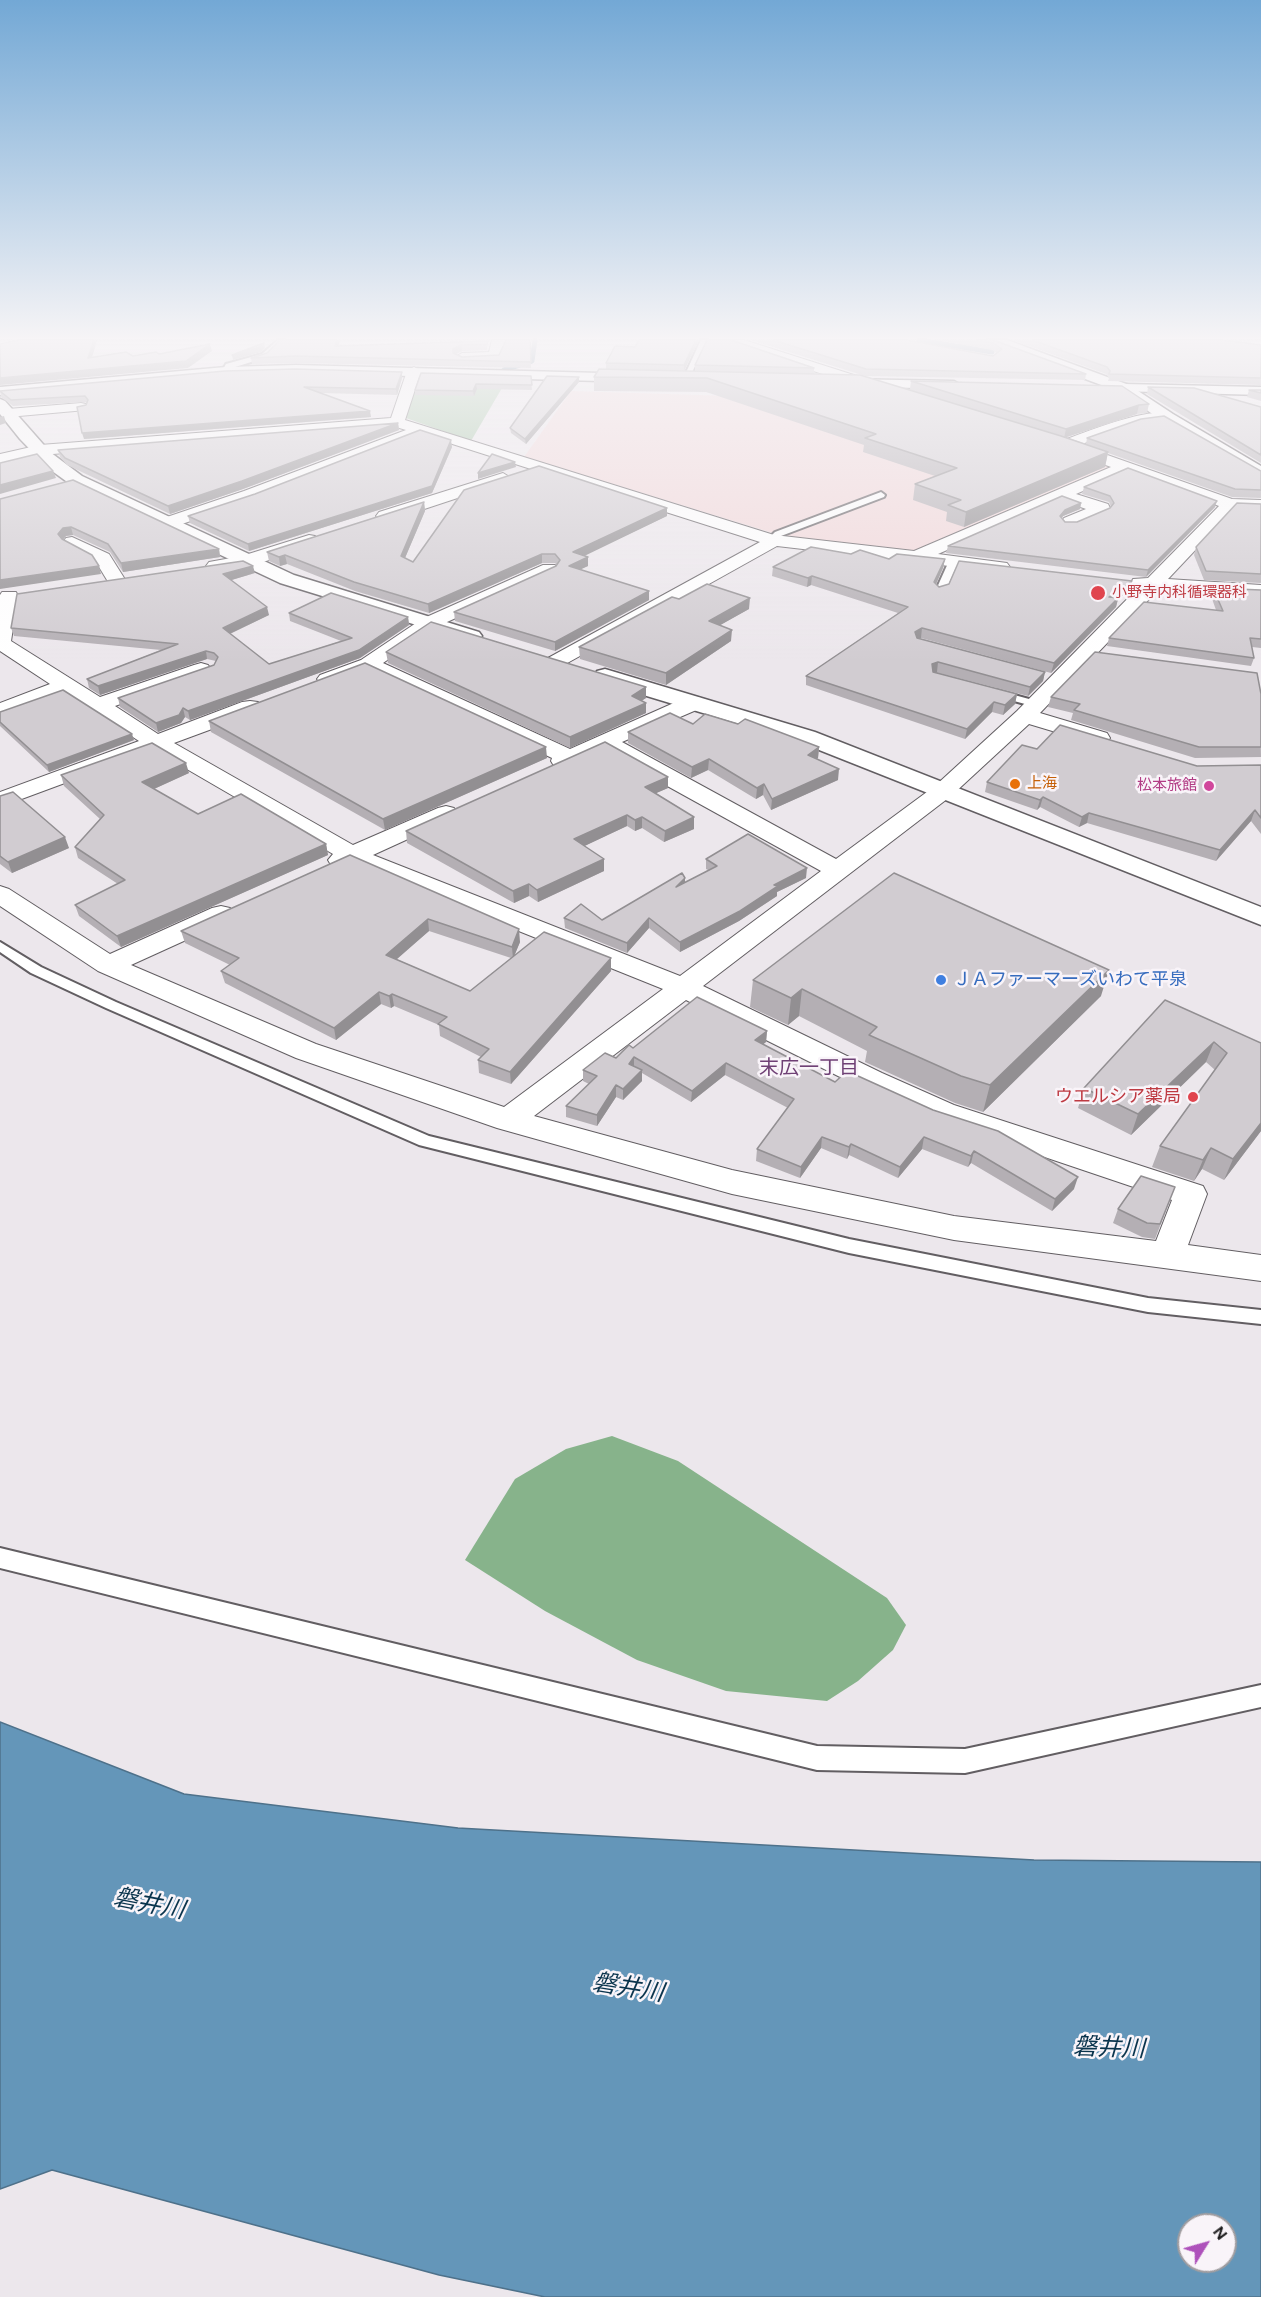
<!DOCTYPE html>
<meta charset="utf-8">
<style>
body{margin:0}
#map{position:relative;width:1261px;height:2297px;overflow:hidden;background:#ece7ec;font-family:"DM Sans",sans-serif}
canvas{display:block}
.north{position:absolute;left:1177px;top:2213px;width:60px;height:60px;box-sizing:border-box;background:#f9f4f9;border:2px solid #a09da0;border-radius:50%;rotate:53deg;font-size:16px;font-weight:700;line-height:24px;text-align:center;color:#1b1a1b}
.north::after{content:'';display:block;margin:auto;width:21px;height:27px;background:#ae51bb;clip-path:polygon(50% 0,100% 100%,50% 72%,0 100%)}
</style>
<div id="map">
<canvas width="1261" height="2297"></canvas>
<div class="north">N</div>
</div>
<script>
const ctx = document.querySelector('canvas').getContext('2d');
ctx.lineJoin = 'round';
function fill(path, color) { ctx.fillStyle = color; ctx.fill(path, 'evenodd'); }
function strokePath(path, color, width, dash) { ctx.strokeStyle = color; ctx.lineWidth = width; ctx.lineCap = dash ? 'butt' : 'round'; ctx.setLineDash(dash || []); ctx.stroke(path); }
function drawText(font, color, halo, rows, align = 'center') {
  ctx.font = font + ' "DM Sans","Noto Sans JP",sans-serif'; ctx.lineWidth = 5; ctx.setLineDash([]); ctx.textBaseline = 'middle'; ctx.strokeStyle = halo; ctx.fillStyle = color; for (const [text, x, y, turn = 0] of rows) {
    ctx.save(); ctx.translate(x, y); ctx.rotate((+turn || 0) * Math.PI / 180); ctx.textAlign = isNaN(turn) ? turn : align; if (halo) ctx.strokeText(text, 0, 0); ctx.fillText(text, 0, 0); ctx.restore();
  }
}
fill(new Path2D(`
 M571,391L828,399L1036,441L1112,468L913,552L789,538L524,457Z`), '#f2d7d9');
fill(new Path2D(`
 M415,386L502,388L471,441L406,418Z`), '#a3c4a5');
fill(new Path2D(`
 M612,1436L678,1461L887,1598L906,1625L893,1650L858,1681L827,1701L726,1691L637,1660L545,1611L465,1560L515,1479L566,1449Z`), '#87b38b');
const water = new Path2D(`
 M0,1722L184,1794L458,1828L1034,1860L1261,1862V2297H545L439,2275L52,2170L0,2189ZM1189,2225H1225V2261H1189Z`);
fill(water, '#6496b9');
strokePath(water, '#4e718a', 1.5);
strokePath(new Path2D(`
 M919,340L992,352
 M504,370L532,361L535,340`), '#4e718a', 5);
const lane = new Path2D(`
 M278,340H284L267,357L232,368L229,373L222,371L226,364L262,354Z
 M701,340H707L689,379L682,381Z
 M881,492L885,495L884,497L781,536L775,542L767,540L775,532Z
 M954,558L959,561L945,592L937,594L935,592L949,561Z
 M996,690L1040,702L1042,704L1036,707L992,695V691Z
 M0,942L41,967L116,1002L429,1136L849,1239L1148,1298L1261,1310V1324L1148,1312L849,1253L419,1145L106,1008L31,973L0,952Z
 M0,1548L817,1746L965,1749L1261,1685V1707L965,1773L817,1770L0,1568Z`);
const street = new Path2D(`
 M492,340H506L499,359L462,361L455,357L462,353L489,352Z
 M725,340H744L882,384L884,387L882,390H872L727,343Z
 M414,367L421,371L405,420L774,535L914,551L1111,467L1059,448L1056,445L1059,442C1078,435 1160,401 1174,417L1172,420L1139,424L1079,445L1232,499L1261,500V510L1234,509L1168,579L1261,585V597L1158,590L1040,713L1107,733L1110,738L1107,743L1099,745L1029,724L951,796L703,986L882,1073L954,1105L1203,1186L1207,1194L1188,1245L1261,1255V1281L954,1240L732,1194L497,1128L296,1058L98,971L0,906V886L9,889L110,954L212,908L221,906L230,908L234,914L230,920L131,965L316,1044L504,1107L663,989L352,864L340,867L331,865L328,860L333,854L154,750L0,807V792L139,741L65,693L0,717V703L50,684L0,651V595L2,592H16L18,596L11,641L100,697L194,665L201,663L208,665L211,669L208,673L115,706L158,734L242,702L250,701L258,702L261,707L258,712L174,743L353,845L438,808L446,806L454,808L458,813L454,818L373,855L680,976L821,871L604,751C589,758 571,770 554,766L551,761L552,758L367,671L334,683L327,685L320,683L317,679L320,675L361,660L422,619L543,565H555L558,569L555,573L436,627L383,663L570,749L685,698L693,697L701,698L704,703L701,708L622,742L836,859L935,786L1017,711L1138,588L1131,583L1133,579L1148,578L1219,506L1126,472L1076,494L1108,504L1110,508L1108,512L1076,526H1064L1061,522L1064,518L1086,509L1061,500L938,554L1007,563L1010,567L1007,571L1001,572L777,546L562,666H548L545,662L548,658L760,542L421,434L256,499L173,527H161L158,523L161,519L244,491L406,430L396,427L40,455L0,464V454L40,445L391,418L407,371ZM686,1000L860,1087L932,1119L1172,1200L1156,1241L954,1216L732,1170L534,1116Z
 M81,403L86,404L88,407L86,410L8,417L1,413L8,409Z
 M503,473L511,478L509,481L391,520H379L376,516L379,512Z
 M309,535L315,536L318,540L315,544C290,552 234,576 209,570L206,566L209,562L242,556Z
 M72,537L109,554L126,581L124,585H110L96,562L66,546L63,542L66,538Z`);
const secondary = new Path2D(`
 M1124,384L1261,387V395L1119,391L1117,388L1119,385Z
 M0,399L5,401L50,452L82,476L294,575L479,632L482,636L479,640L472,642L465,640L280,583L70,484L48,468L20,439L0,414Z
 M605,669L815,732L1261,907V925L799,742L597,681L594,676L597,671Z`);
const highway = new Path2D(`
 M987,340H1007L1129,385L1173,414L1261,466V478L1161,420L1121,392L1105,391L1103,388L1104,386L989,343Z
 M296,365L639,374L646,378L639,382L296,373L226,375L0,395V387L226,367Z
 M846,379L954,381L961,385L954,389L841,386L839,383L841,380Z`);
strokePath(lane, '#625e62', 4);
strokePath(street, '#625e62', 2);
strokePath(secondary, '#625e62', 3);
strokePath(highway, '#625e62', 3);
fill(lane, '#fff');
fill(street, '#fff');
fill(secondary, '#fff');
fill(highway, '#fff');
fill(new Path2D(`
 M280,340H340L338,346L488,341L487,350L462,351L456,354L462,357L499,355L530,340L531,368L296,363L252,364L251,358L267,353Z
 M699,340L684,371H695V365L814,368V374L910,389L911,381L1149,404L1147,413L1137,414L1066,437L1086,444L1087,438L1261,471V498L1232,497L1108,453L1105,467L964,527L946,521L947,512L913,500L915,484L935,476L863,452L864,445L706,392L594,391V377L606,369V363L635,347Z
 M751,340H907L993,356L997,353L992,350L938,340H993L1086,374L1085,380L865,376Z
 M1013,340H1222L1261,345V385L1108,381L1109,378L1106,374Z
 M531,376L532,390L477,389L474,396L415,395V390Z
 M579,377V382L526,444L511,433L510,428Z
 M402,378L397,395L321,393L371,417L84,439L87,403L86,402L13,406L1,397L0,391Z
 M1148,387L1261,407V463L1147,394Z
 M1249,390H1261V401L1247,397Z
 M398,423L399,430L243,489L170,514L67,465L60,457L58,450Z
 M452,447L432,493L249,551L190,523L188,516Z
 M1084,487L1215,507L1146,577L946,553L948,546L1081,503L1080,509L1063,516L1062,518L1065,522H1077L1110,508L1111,507L1109,502L1082,494Z
 M0,499L219,549L220,557L123,572L110,552L73,535L66,536L63,540L101,574Z
 M424,502L425,511L405,558L413,562L667,508V516L584,555L588,557V566L580,569L649,600L555,651L455,621L454,612L556,566L557,565L555,563H542L429,613L355,591L287,564L280,566L269,561L267,552Z
 M1261,504V583L1204,580L1194,555L1196,547Z
 M851,554L889,559H945L943,568L936,584L939,587L1132,581L1130,590L1118,599L1116,607L1051,673L921,638H919L1045,672L1043,681L1028,696L935,672L1017,694L1015,704L1003,715L992,712L965,739L806,685V676L898,613L811,585L807,587L772,576L773,567Z
 M255,573L231,580L269,615L230,634L269,664L341,641L290,621L289,613L408,617L409,625L360,658L190,720L185,717L181,723L158,732L120,707L118,698L214,665L216,661L207,659L100,695L89,688L87,679L161,650L14,636L11,628Z
 M1213,588L1261,590V648L1252,647L1254,658L1251,666L1107,646L1109,638L1216,610L1211,596Z
 M679,599L749,609L720,625L731,641L666,685L580,659L579,647Z
 M386,652L646,687V698L641,701L646,703V713L570,748L388,663Z
 M1260,694L1261,757L1195,758L1071,720L1073,713L1048,707L1051,697Z
 M0,712L134,740L49,772L0,726Z
 M209,721L547,758L385,830L211,732Z
 M693,724L819,747L818,758L817,759L838,780L771,810L763,795L756,799L708,770L691,778L628,743V732Z
 M1037,749L1197,766L1261,765V834L1251,821L1216,861L1087,823L1079,827L1040,807L1037,810L985,792L987,782Z
 M189,773L154,789L198,814L326,844L328,855L121,947L79,916L75,905L118,884L78,858L75,847L100,819L64,786L61,775Z
 M668,777V788L656,793L694,817V829L664,842L642,828L635,831L627,826L584,846L604,859V871L538,902L529,896L514,903L407,843L406,831Z
 M0,796L69,848L12,873L0,864Z
 M350,855L520,942L514,956L611,971L511,1084L479,1073L478,1060L481,1057L440,1036L439,1025L394,1006L391,1008L381,1004L336,1040L225,983L221,971L230,965L185,943L181,931ZM429,931L511,958L470,991L396,959Z
 M706,859L806,878L777,892V896L739,921L680,952L649,928L627,953L565,928L564,918L602,920L685,883L708,870L706,869Z
 M753,980L1101,996L983,1112L955,1103L865,1062L867,1051L799,1016L788,1025L750,1007Z
 M1165,1000L1261,1043V1131L1224,1180L1202,1169L1194,1181L1152,1167L1160,1146L1215,1070L1206,1062L1131,1135L1078,1108L1084,1088Z
 M767,1031L766,1042L763,1044L835,1082L1074,1189L1052,1211L971,1163L968,1167L922,1149L898,1178L849,1155L847,1159L821,1148L800,1178L756,1161L757,1149L788,1108L725,1075L691,1102L642,1073V1081L623,1100L616,1097L597,1126L566,1117V1106L589,1084L583,1081V1070L616,1058L633,1048Z
 M1175,1187L1155,1239L1142,1237L1113,1223L1118,1209Z`), '#b4afb4');
fill(new Path2D(`
 M94,340H97L90,365L88,358Z
 M337,340H340L336,353L335,346Z
 M696,340H699L684,371V365Z
 M264,343L265,348L261,352L233,360L232,355Z
 M210,344L212,351L188,368L0,385V378L186,361Z
 M461,345L462,351L454,355L453,349Z
 M402,372V378L397,395L396,389Z
 M579,377V382L526,444L525,439Z
 M476,384L477,389L474,396L473,391Z
 M1139,405L1137,414L1064,438L1066,429Z
 M370,411L371,417L84,439L82,433Z
 M4,416L6,423L0,425V417Z
 M398,423L399,430L243,489L170,514L168,506Z
 M451,440L452,447L432,493L249,551L248,544Z
 M1108,452L1105,467L964,527L966,512Z
 M515,462L516,467L478,479V473Z
 M53,471L56,478L0,494V485Z
 M1217,501L1215,507L1146,577L1148,570Z
 M424,502L425,511L402,565L401,556Z
 M1081,503L1080,509L1063,516L1059,522L1060,516L1065,510Z
 M667,508V516L574,561L573,552Z
 M71,527L73,535L66,536L61,542L58,534L63,528Z
 M219,549L220,557L123,572L121,563Z
 M542,554V563L429,613L428,604Z
 M285,555L287,564L280,566L279,557Z
 M588,557V566L569,575V566Z
 M945,559L943,568L933,591L934,582Z
 M99,566L101,574L0,589V580Z
 M253,566L255,573L225,582L223,574Z
 M812,576L811,585L807,587L808,578Z
 M1132,581L1130,590L1118,599L1116,607L1051,673L1054,663L1109,597Z
 M649,591V600L555,651V642Z
 M750,598L749,609L708,632L709,621Z
 M267,607L269,615L225,636L223,628Z
 M408,617L409,625L360,658L190,720L188,711Z
 M922,628L921,638L914,641L915,632Z
 M732,630L731,641L666,685V673Z
 M206,651L207,659L100,695L98,686Z
 M938,662L937,672L930,674L932,664Z
 M1045,672L1043,681L1028,696L1030,687Z
 M646,687V698L632,707V696Z
 M1017,694L1015,704L1003,715L1005,705Z
 M994,702L992,712L965,739L967,729Z
 M646,703V713L570,748V737Z
 M183,708L185,717L181,723L158,732L156,723Z
 M132,734L134,740L49,772L47,765Z
 M546,747L547,758L385,830L383,819Z
 M819,747L818,758L807,766L808,755Z
 M709,759L708,770L691,778L692,767Z
 M186,763L189,773L145,793L142,782Z
 M839,769L838,780L771,810L772,799Z
 M668,777V788L645,798V787Z
 M764,784L763,795L756,799L757,788Z
 M1043,797L1040,807L1037,810L1040,800Z
 M1255,810L1251,821L1216,861L1220,850Z
 M1089,813L1087,823L1079,827L1082,817Z
 M627,815V826L574,851V839Z
 M642,817V828L635,831V820Z
 M694,817V829L664,842L665,831Z
 M65,837L69,848L12,873L8,862Z
 M326,844L328,855L121,947L117,936Z
 M604,859V871L538,902L537,890Z
 M807,868L806,878L777,892V896L739,921L680,952V942L774,885Z
 M685,878V887H676Z
 M529,884V896L514,903L513,891Z
 M649,918V928L627,953V943Z
 M428,919L429,931L388,967L386,955Z
 M519,929L520,942L513,959L512,947Z
 M611,958V971L511,1084L510,1072Z
 M1109,970L1101,996L983,1112L990,1085Z
 M802,989L799,1016L788,1025L791,998Z
 M379,992L381,1004L336,1040L334,1028Z
 M392,994L394,1006L391,1008L389,996Z
 M767,1031L766,1042L754,1052L755,1040Z
 M1214,1042L1206,1062L1131,1135L1138,1114Z
 M634,1057V1068L629,1064Z
 M726,1063L725,1075L691,1102L692,1091Z
 M642,1070V1081L623,1100V1089Z
 M616,1085V1097L597,1126V1115Z
 M1261,1123V1131L1224,1180L1233,1159Z
 M822,1137L821,1148L800,1178L801,1167Z
 M924,1137L922,1149L898,1178L900,1167Z
 M851,1144L849,1155L847,1159L849,1147Z
 M1211,1148L1202,1169L1194,1181L1203,1160Z
 M974,1151L971,1163L968,1167L971,1156Z
 M1078,1177L1074,1189L1052,1211L1055,1199Z`), '#928f92');
const building = new Path2D(`
 M18,340H94L88,358L126,352L133,356L156,352L159,354L210,344L186,361L0,378V344Z
 M280,340H337L335,346L488,341L487,344L461,345L453,349V353L462,357L499,355L506,340H530L531,362L295,356L251,358L267,353Z
 M639,340H696L684,365L606,363L615,346L635,347Z
 M707,340H731L814,368L695,365Z
 M773,340H907L993,356L1002,349L993,343L976,340H993L1086,374L866,369Z
 M1032,340H1222L1261,345V378L1109,374L1110,371L1107,367Z
 M264,343L260,347L232,355Z
 M295,369L402,372L396,389L304,387L370,411L82,433L77,407L86,405L88,400L85,396L11,400L0,391L225,371Z
 M599,369L860,375L1061,436L1108,452L966,512L948,505L961,500L915,484L957,468L865,438L876,434L707,378L594,377Z
 M421,373L531,376L532,385L476,384L473,391L415,390Z
 M547,376L579,377L525,439L510,428Z
 M911,381L1122,386L1149,404L1139,405L1066,429Z
 M1148,387L1194,388L1261,407V455Z
 M1249,390H1261V393Z
 M1164,416L1261,471V490L1235,489L1087,438L1141,419Z
 M398,423L242,481L168,506L65,458L58,450Z
 M420,430L451,440L432,486L248,544L188,516L255,494Z
 M37,454L53,471L0,485V463Z
 M492,454L515,462L478,473Z
 M539,466L667,508L573,552L588,557L569,566L649,591L555,642L454,612L556,566L560,560L555,554H542L428,604L354,582L285,555L279,557L267,552L424,502L401,556L413,562L464,490Z
 M1128,468L1217,501L1148,570L948,546L1062,496L1081,503L1065,510L1060,516L1065,522H1077L1110,508L1114,503L1110,496L1084,487Z
 M73,480L219,549L121,563L108,544L71,527L63,528L58,534L62,539L92,555L99,566L0,580V499Z
 M1237,503L1261,504V574L1206,571L1196,547Z
 M811,547L851,554L860,550L889,559L897,554L945,559L934,582L939,587L949,584L959,561L1132,581L1109,597L1118,598L1054,663L922,628L915,632L917,638L1045,672L1030,687L938,662L932,664L933,672L1017,694L1005,705L994,702L967,729L806,676L908,607L812,576L808,578L773,567Z
 M243,561L253,566L223,574L267,607L223,628L269,664L352,638L289,613L331,593L408,617L359,650L188,711L183,708L179,715L156,723L118,698L214,665L218,657L214,653L206,651L98,686L87,679L178,644L11,628L17,594Z
 M707,584L750,598L709,621L732,630L666,673L579,647L672,597L679,599Z
 M1213,588L1261,590V639L1250,638L1254,658L1109,638L1144,602L1223,611Z
 M431,622L646,687L632,696L646,703L570,737L386,652Z
 M1095,652L1257,673L1261,694V747H1199L1074,710L1080,704L1051,697Z
 M365,663L546,747L383,819L209,721Z
 M63,690L132,734L47,765L0,722V712Z
 M670,713L693,724L705,714L738,724L745,719L819,747L808,755L839,769L772,799L764,784L757,788L709,759L692,767L628,732Z
 M1060,725L1197,766L1261,765V818L1255,810L1220,850L1089,813L1082,817L1043,797L1040,800L987,782L1022,745L1037,749Z
 M605,742L668,777L645,787L694,817L665,831L642,817L635,820L627,815L574,839L604,859L537,890L529,884L513,891L406,831Z
 M152,743L186,763L142,782L198,814L241,794L326,844L117,936L75,905L125,880L75,847L104,815L61,775Z
 M13,792L65,837L8,862L0,856V796Z
 M748,834L807,868L774,885L778,886L740,911L680,942L649,918L627,943L564,918L581,904L602,920L682,873L685,878L676,887L717,866L706,859Z
 M350,855L519,929L512,947L428,919L386,955L470,991L544,932L611,958L510,1072L478,1060L489,1049L438,1024L447,1017L392,994L389,996L379,992L334,1028L221,971L239,958L181,931Z
 M894,873L1109,970L990,1085L961,1076L869,1035L877,1027L802,989L791,998L753,980Z
 M697,997L767,1031L755,1040L835,1082L847,1071L933,1110L998,1131L1078,1177L1055,1199L974,1151L971,1156L924,1137L900,1167L851,1144L849,1147L822,1137L801,1167L757,1149L794,1099L726,1063L692,1091L634,1057L629,1064L642,1070L623,1089L616,1085L597,1115L566,1106L597,1076L583,1070L605,1053L616,1058L629,1045L633,1048Z
 M1165,1000L1261,1043V1123L1233,1159L1211,1148L1203,1160L1160,1146L1227,1053L1214,1042L1138,1114L1084,1088Z
 M1141,1176L1175,1187L1160,1224L1147,1223L1118,1209Z`);
fill(building, '#d1ccd1');
strokePath(building, '#928f92', 1.5);
const sky = ctx.createLinearGradient(0, 0, 0, 662);
sky.addColorStop(0, '#73a8d5');
sky.addColorStop(0.51, '#f6f4f6');
sky.addColorStop(1, '#f6f4f600');
ctx.fillStyle = sky;
ctx.fillRect(0, 0, 1261, 662);
for (const [x, y, r, color] of [
 [1098,593,8,"#e0444e"],
 [1015,784,6,"#e8710a"],
 [1209,786,6,"#d1479c"],
 [941,980,6,"#3f7fe0"],
 [1193,1097,6,"#e0444e"]
]) { const dot = new Path2D(); dot.arc(x, y, r, 0, 2 * Math.PI); ctx.fillStyle = color; ctx.fill(dot); strokePath(dot, '#f9f4f9', 2); }
drawText('15px', '#be3a42', '#f9f4f9', [
 ["小野寺内科循環器科",1112,593]
], 'left');
drawText('15px', '#c56008', '#f9f4f9', [
 ["上海",1027,784]
], 'left');
drawText('15px', '#b23c85', '#f9f4f9', [
 ["松本旅館",1197,786]
], 'right');
drawText('18px', '#366cbe', '#f9f4f9', [
 ["ＪＡファーマーズいわて平泉",953,980]
], 'left');
drawText('18px', '#be3a42', '#f9f4f9', [
 ["ウエルシア薬局",1181,1097]
], 'right');
drawText('20px', '#6f4075', '#f9f4f9', [
 ["末広一丁目",809,1069]
]);
drawText('italic 24px', '#0a344d', '#f9f4f9', [
 ["磐井川",149,1905,11],
 ["磐井川",628,1989,9],
 ["磐井川",1109,2049,2]
]);
</script>
